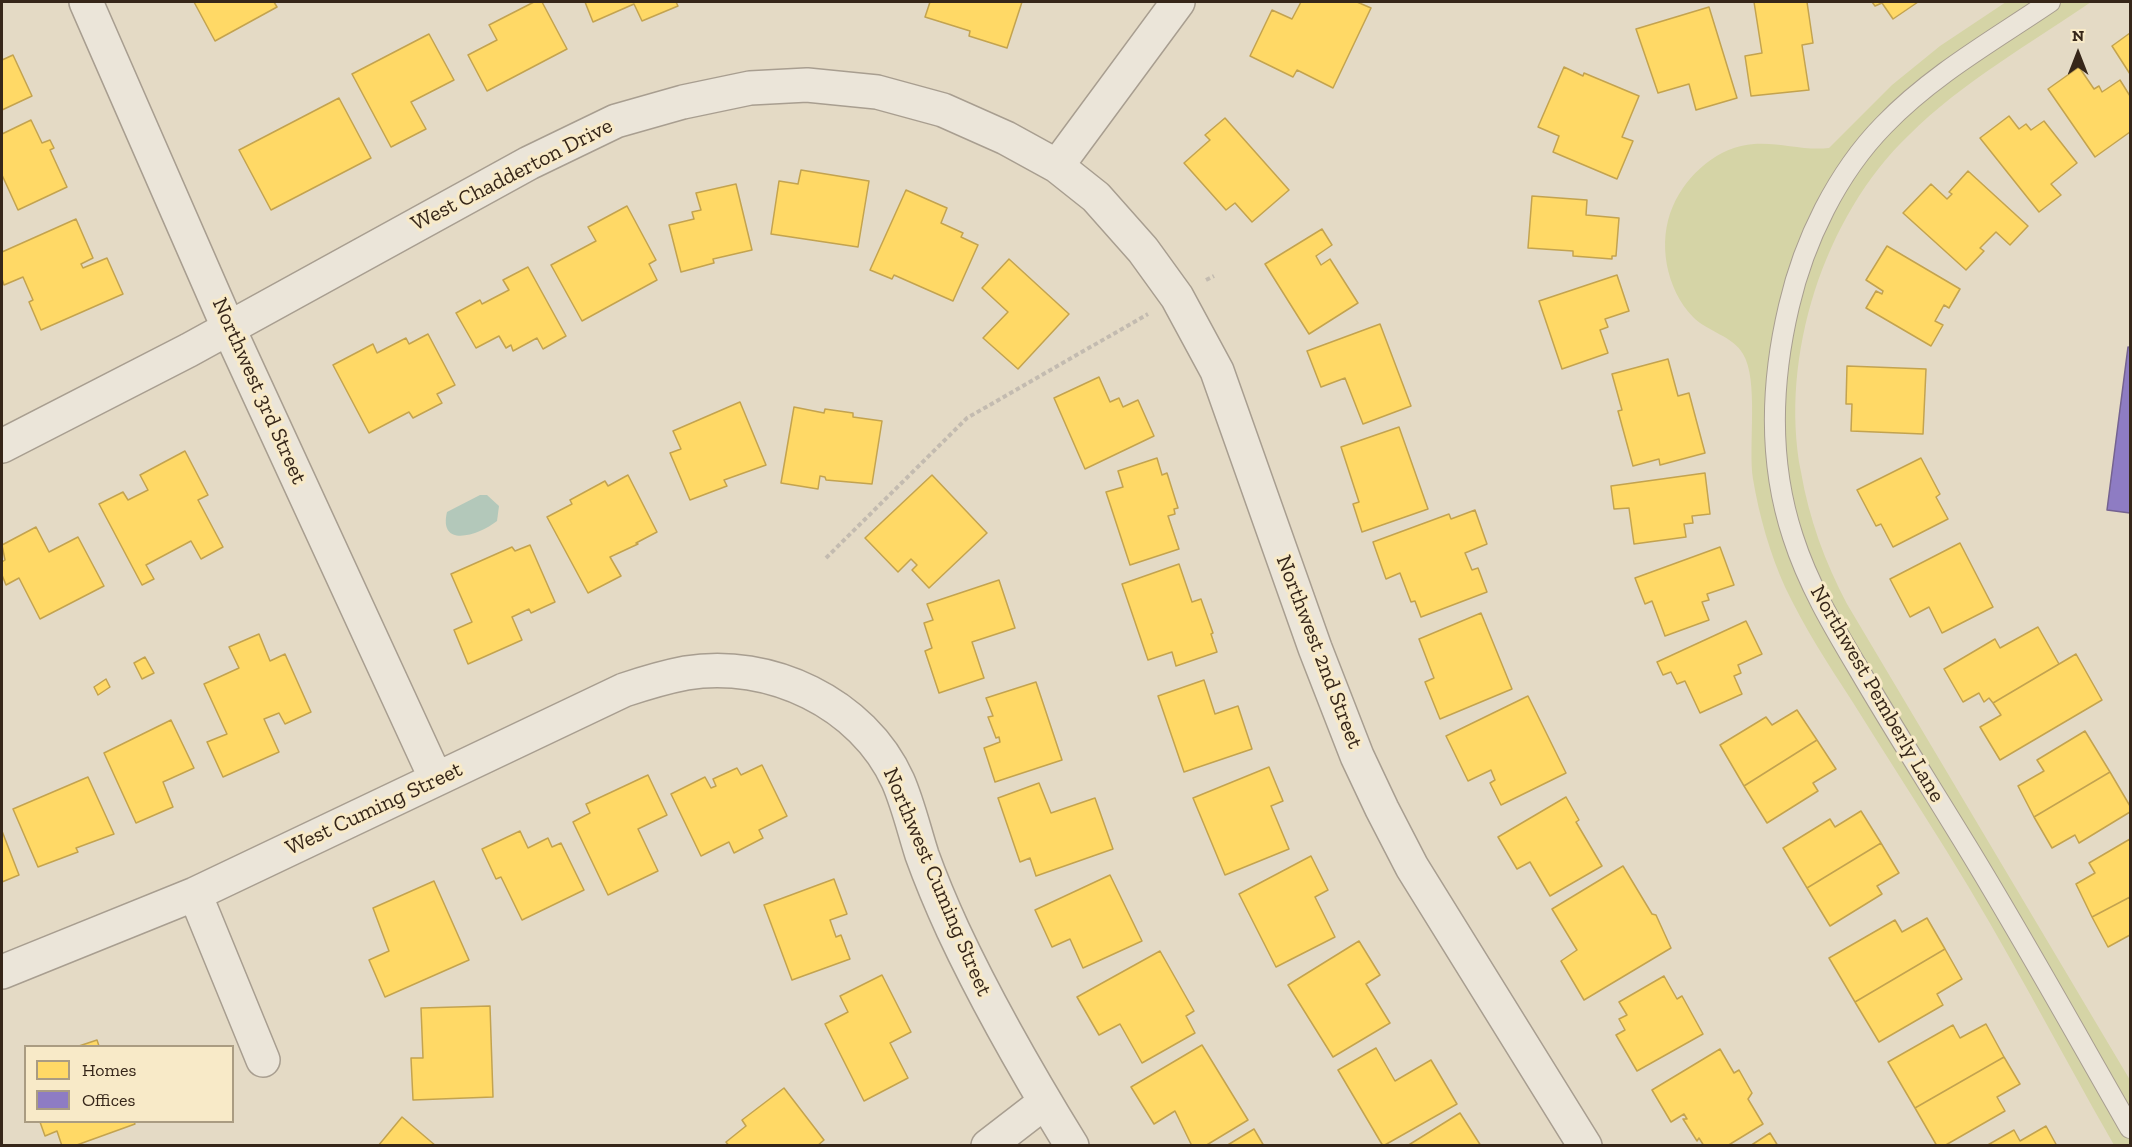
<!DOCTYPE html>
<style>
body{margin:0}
#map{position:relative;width:2132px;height:1147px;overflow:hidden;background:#e4dac5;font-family:"Zilla Slab",serif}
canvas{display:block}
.frame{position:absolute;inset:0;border:3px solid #362619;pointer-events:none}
.legend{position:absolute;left:24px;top:1045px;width:210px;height:78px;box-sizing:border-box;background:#f8eac8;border:2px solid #aa9c82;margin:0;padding:8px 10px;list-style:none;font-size:18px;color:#362619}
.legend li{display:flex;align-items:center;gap:12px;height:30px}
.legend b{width:30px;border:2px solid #aa9c82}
.north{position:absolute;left:2048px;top:24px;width:60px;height:60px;-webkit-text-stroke:4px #f8eac8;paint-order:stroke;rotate:0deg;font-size:16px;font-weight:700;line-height:24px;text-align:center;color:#362619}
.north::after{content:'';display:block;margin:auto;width:21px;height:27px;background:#362619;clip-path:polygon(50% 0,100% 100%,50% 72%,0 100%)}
</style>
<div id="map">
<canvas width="2132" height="1147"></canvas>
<div class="frame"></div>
<ul class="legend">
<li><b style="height:16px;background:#ffd966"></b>Homes</li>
<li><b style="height:16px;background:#8e7cc3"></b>Offices</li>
</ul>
<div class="north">N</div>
</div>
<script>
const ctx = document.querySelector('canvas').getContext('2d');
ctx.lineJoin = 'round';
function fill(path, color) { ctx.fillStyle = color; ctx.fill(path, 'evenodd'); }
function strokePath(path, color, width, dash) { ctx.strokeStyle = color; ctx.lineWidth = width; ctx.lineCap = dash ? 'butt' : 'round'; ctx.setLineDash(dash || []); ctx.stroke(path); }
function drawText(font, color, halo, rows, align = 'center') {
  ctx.font = font + ' "Zilla Slab",serif'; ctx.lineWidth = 6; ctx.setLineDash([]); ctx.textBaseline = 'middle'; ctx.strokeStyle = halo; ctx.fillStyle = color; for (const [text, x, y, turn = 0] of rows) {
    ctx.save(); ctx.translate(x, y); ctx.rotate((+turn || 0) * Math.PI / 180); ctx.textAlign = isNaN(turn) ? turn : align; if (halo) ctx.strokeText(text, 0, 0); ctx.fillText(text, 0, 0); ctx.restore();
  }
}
fill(new Path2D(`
 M2006,2H2091C2030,44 1962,82 1909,135C1824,216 1779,357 1801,472C1809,519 1825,562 1847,604L2130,1080V1145H2114C2058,1047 2006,946 1946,850C1915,800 1883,751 1852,701C1828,664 1804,627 1785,587C1770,554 1759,515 1753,479C1748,446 1759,380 1743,354C1733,336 1708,332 1693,317C1666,289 1657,242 1673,206C1687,174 1719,146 1754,144C1779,142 1804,151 1829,148L1892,85L1940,46Z`), '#d5d4a6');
fill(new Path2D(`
 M480,495H487L499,506L497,521C481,534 438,550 447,512Z`), '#b3c8ba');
const homes = new Path2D(`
 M194,2H274L277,7L215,41Z
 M534,2H542L567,49L487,91L468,55L497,40L489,25Z
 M585,2H676L678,6L642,21L634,4L593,22Z
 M930,2H1022L1007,48L969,36L970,31L925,17Z
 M1301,2H1357L1371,8L1333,88L1297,70L1293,77L1250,56L1272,10L1292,19Z
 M1754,2H1807L1813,43L1802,45L1809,90L1751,96L1745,56L1762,53Z
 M1872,2H1918L1893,19L1882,3L1875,6Z
 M1709,7L1737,98L1696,110L1689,84L1658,93L1636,29Z
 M2130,33V74L2112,46Z
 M429,34L454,80L411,102L426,129L391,147L352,74Z
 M13,55L32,96L2,110V60Z
 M1564,67L1583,76L1584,73L1639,96L1622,137L1633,141L1617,179L1553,152L1559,136L1538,127Z
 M2079,67L2094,89L2099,86L2102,92L2120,80L2130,96V132L2095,157L2048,89Z
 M339,98L371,158L271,210L239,150Z
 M2009,116L2019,129L2026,124L2031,130L2044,121L2077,163L2051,184L2061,195L2039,212L1980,138Z
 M1225,118L1289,190L1252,222L1235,203L1226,210L1184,163L1210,140L1205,135Z
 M31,120L42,143L50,140L54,148L50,150L67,187L18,210L2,175V134Z
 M801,170L869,181L858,247L771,234L779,181L798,184Z
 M1968,171L2028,226L2010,245L1996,232L1980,248L1984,251L1966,270L1903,213L1931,184L1947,199L1952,194L1949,192Z
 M736,184L752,250L713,259L714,263L681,272L669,225L694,219L692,212L701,210L696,193Z
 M906,190L947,208L941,223L963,233L961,237L978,245L953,301L894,275L892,279L870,270Z
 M1532,196L1587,200L1586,215L1619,218L1616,256H1612V259L1573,256V251L1528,248Z
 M627,206L656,260L649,264L657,280L582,321L551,265L596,241L588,227Z
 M76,219L93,258L81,264L83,268L107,258L123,294L41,330L29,302L33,300L23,277L4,285L2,279V252Z
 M1322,229L1332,245L1316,256L1321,265L1330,259L1358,303L1309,334L1265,264Z
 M1887,246L1960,289L1949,308L1944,305L1935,321L1943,325L1931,346L1866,308L1876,291L1882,294L1883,291L1866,280Z
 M1009,259L1069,314L1018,369L983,338L1008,312L982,288Z
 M528,267L566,336L543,349L537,338L513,351L511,345L506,348L499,336L476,348L456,313L480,300L482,304L509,290L503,280Z
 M1617,275L1629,311L1605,319L1608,327L1600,330L1608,353L1562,369L1539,301Z
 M1380,324L1411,406L1363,424L1345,378L1321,387L1307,351Z
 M428,334L455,385L437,394L442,403L413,418L409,412L369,433L333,365L373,344L377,353L406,338L409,344Z
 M1668,359L1678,396L1689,393L1705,453L1660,465L1659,459L1633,466L1618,411L1622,410L1612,374Z
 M1847,366L1926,369L1923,434L1851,431L1852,404H1846Z
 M1099,377L1110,402L1119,398L1123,407L1138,400L1154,436L1085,469L1054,398Z
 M740,402L766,465L724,480L727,486L690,500L670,453L681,449L673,431Z
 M794,407L824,413L825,409L853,413V417L882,421L872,484L826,480L825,477L820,476L818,489L781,483Z
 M1399,427L1428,509L1362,532L1353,504L1359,502L1341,447Z
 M185,451L208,495L198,500L223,547L201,559L191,541L146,565L154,579L142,585L99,504L123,492L128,500L148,490L140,475Z
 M1157,458L1162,475L1167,473L1178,508L1174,509L1175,514L1168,516L1179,549L1130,565L1106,492L1123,487L1118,471Z
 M1921,458L1940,494L1936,497L1948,519L1893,547L1881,524L1876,526L1857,490Z
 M1705,473L1710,514L1692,516L1693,523L1684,524L1686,537L1634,544L1629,508L1614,509L1611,486Z
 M628,475L657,532L636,543L638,544L610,557L621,576L588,593L547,517L572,504L570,500L605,481L608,486Z
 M932,475L987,533L929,588L912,570L917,565L911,559L898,572L865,538Z
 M1475,510L1487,544L1465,553L1472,570L1478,568L1487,592L1421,617L1415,601L1411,602L1400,573L1386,579L1373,542L1449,514L1451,519Z
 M36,527L49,552L78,537L104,586L40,619L19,578L6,585L2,575V562L5,560L2,545Z
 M1960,543L1993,607L1942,633L1929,607L1910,617L1890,579Z
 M530,545L555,602L531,613L529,609L512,617L522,640L468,664L454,630L472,622L451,574L512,547L515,551Z
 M1720,547L1734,585L1707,594L1709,600L1702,602L1709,620L1665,636L1652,601L1645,604L1635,578Z
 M1179,564L1192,602L1201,599L1213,633L1211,634L1217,652L1176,666L1172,652L1148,660L1122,584Z
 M999,580L1015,628L972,642L984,678L939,693L925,651L932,648L924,623L933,620L927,604Z
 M1481,613L1512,689L1440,719L1425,682L1434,678L1419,639Z
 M1746,621L1762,654L1738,665L1741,673L1734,676L1742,694L1700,713L1685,681L1677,684L1671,672L1663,675L1657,662Z
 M2038,627L2059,664L1993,703L1989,698L1984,702L1979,693L1963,702L1944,669L1995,639L2000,648Z
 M259,634L270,661L285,654L311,712L285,724L279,713L264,719L279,752L223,777L207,742L227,734L204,684L239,668L229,647Z
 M2076,654L2102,700L2000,760L1980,727L2001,715L1993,703Z
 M145,657L154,673L142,679L134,663Z
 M106,679L110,687L98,695L94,687Z
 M1204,680L1215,714L1238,706L1252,749L1184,772L1158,696Z
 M1036,682L1062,760L995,782L984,748L1000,742L999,737L996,738L988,717L993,716L986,698Z
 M1528,696L1566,773L1501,805L1490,783L1495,780L1491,770L1468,781L1446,736Z
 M1797,710L1817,740L1744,786L1720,745L1766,717L1772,725Z
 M171,720L194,768L163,782L173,807L136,823L104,753Z
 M2085,731L2110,772L2034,817L2018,786L2044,771L2037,760Z
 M1817,740L1836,769L1813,783L1818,791L1767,823L1744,786Z
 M762,765L787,816L759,830L763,838L734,853L729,842L701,856L671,794L705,777L711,788L716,786L713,779L737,768L741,775Z
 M1269,767L1283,801L1271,806L1289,849L1225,875L1193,798Z
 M2110,772L2130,806V812L2079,843L2075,835L2052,848L2034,817Z
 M648,775L667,815L638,829L658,871L608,895L573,822L590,813L586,804Z
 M88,777L114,834L76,848L78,852L38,867L13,809Z
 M1039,783L1051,813L1095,798L1113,849L1036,876L1030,858L1020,862L998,798Z
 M1566,797L1579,820L1576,822L1602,866L1550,896L1530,862L1517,869L1498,837Z
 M1861,811L1881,843L1807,888L1783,848L1830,819L1835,827Z
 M2,831L19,875L2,882Z
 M520,831L528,848L548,838L552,847L561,843L584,890L522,920L501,877L496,879L482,849Z
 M2130,839V897L2092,917L2076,884L2095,873L2089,863Z
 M1881,843L1899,873L1877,886L1882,894L1830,926L1807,888Z
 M1311,856L1328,890L1315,897L1335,937L1276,967L1239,894Z
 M1623,866L1652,914L1656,915L1671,948L1584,1000L1561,961L1577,950L1552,909Z
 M1110,875L1142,941L1083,968L1070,939L1052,947L1035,910Z
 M834,879L847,914L830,920L836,937L841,935L850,959L792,980L764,905Z
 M434,881L469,960L385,997L369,960L389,951L373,908Z
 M2130,897V935L2108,947L2092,917Z
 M1927,918L1945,949L1855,1002L1829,958L1895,920L1902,932Z
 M1359,941L1380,975L1366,984L1390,1023L1333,1057L1288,985Z
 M1945,949L1962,979L1937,994L1943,1005L1879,1042L1855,1002Z
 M1160,951L1194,1011L1186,1016L1195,1033L1142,1063L1120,1024L1099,1035L1077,997Z
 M882,975L911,1032L890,1043L908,1078L864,1101L825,1024L848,1012L840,996Z
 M1664,976L1677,999L1682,996L1703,1034L1637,1071L1616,1035L1625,1030L1619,1019L1627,1015L1619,1002Z
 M490,1006L493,1097L413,1100L411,1058H423L421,1008Z
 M1986,1024L2004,1057L1915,1108L1888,1062L1953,1025L1960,1038Z
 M97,1040L99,1046H79Z
 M1202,1045L1248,1120L1205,1146H1192L1175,1111L1154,1124L1131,1087Z
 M1376,1048L1395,1081L1431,1060L1457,1104L1383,1146L1338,1070Z
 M1720,1049L1734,1073L1739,1070L1752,1093L1748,1099L1763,1124L1727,1146H1704L1699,1138L1697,1141L1683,1119H1687L1684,1114L1671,1122L1652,1090Z
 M2004,1057L2020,1084L1997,1097L2005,1111L1944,1146H1937L1915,1108Z
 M784,1088L824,1140L817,1146H729L726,1142L746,1126L742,1120Z
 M1460,1113L1481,1146H1407Z
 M402,1117L436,1146H378Z
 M40,1122H134L135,1124L74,1146H62L57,1131L45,1136Z
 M2046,1126L2057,1146H1986L2014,1130L2020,1141Z
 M1254,1129L1264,1146H1226Z
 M1770,1133L1778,1146H1750Z`);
fill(homes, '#ffd966');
strokePath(homes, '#c3a34f', 1.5);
const offices = new Path2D(`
 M2128,347L2130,348V513L2107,510Z`);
fill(offices, '#8e7cc3');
strokePath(offices, '#746290', 1.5);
const service = new Path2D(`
 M2050,2C1994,40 1932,75 1884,125C1837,173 1804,241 1789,306C1771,382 1768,461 1793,537C1808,584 1833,626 1858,668C1893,728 1930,786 1966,845C2023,938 2076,1034 2130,1128`);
const minor = new Path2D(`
 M86,2L228,327L436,779
 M1057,166L1178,2
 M2,446L189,350L529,163L616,121L683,102L750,88L807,85L877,92L943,110L1006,138L1057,166L1096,197L1143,250L1177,297L1217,371L1315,648L1357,756L1382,809L1412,867L1585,1146
 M195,894L263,1060
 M2,972L195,894L624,690C645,683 665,677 686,673C769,659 863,703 898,781C908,804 914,830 922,855C931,880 942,906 953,930C988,1005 1029,1076 1072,1146
 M988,1146L1045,1102`);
strokePath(service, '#a89e90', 22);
strokePath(minor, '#a89e90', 36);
strokePath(new Path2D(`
 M1206,280L1214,276
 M826,558L967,418L1148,314`), '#c3bbb0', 4, [4.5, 3]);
strokePath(service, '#ebe5d9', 20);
strokePath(minor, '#ebe5d9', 33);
drawText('22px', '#362619', '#f8eac8', [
 ["West Chadderton Drive",512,175,-27],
 ["Northwest 3rd Street",259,391,66],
 ["Northwest 2nd Street",1319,652,69],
 ["Northwest Pemberly Lane",1877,694,60],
 ["West Cuming Street",374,809,-25],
 ["Northwest Cuming Street",937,882,67]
]);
</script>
